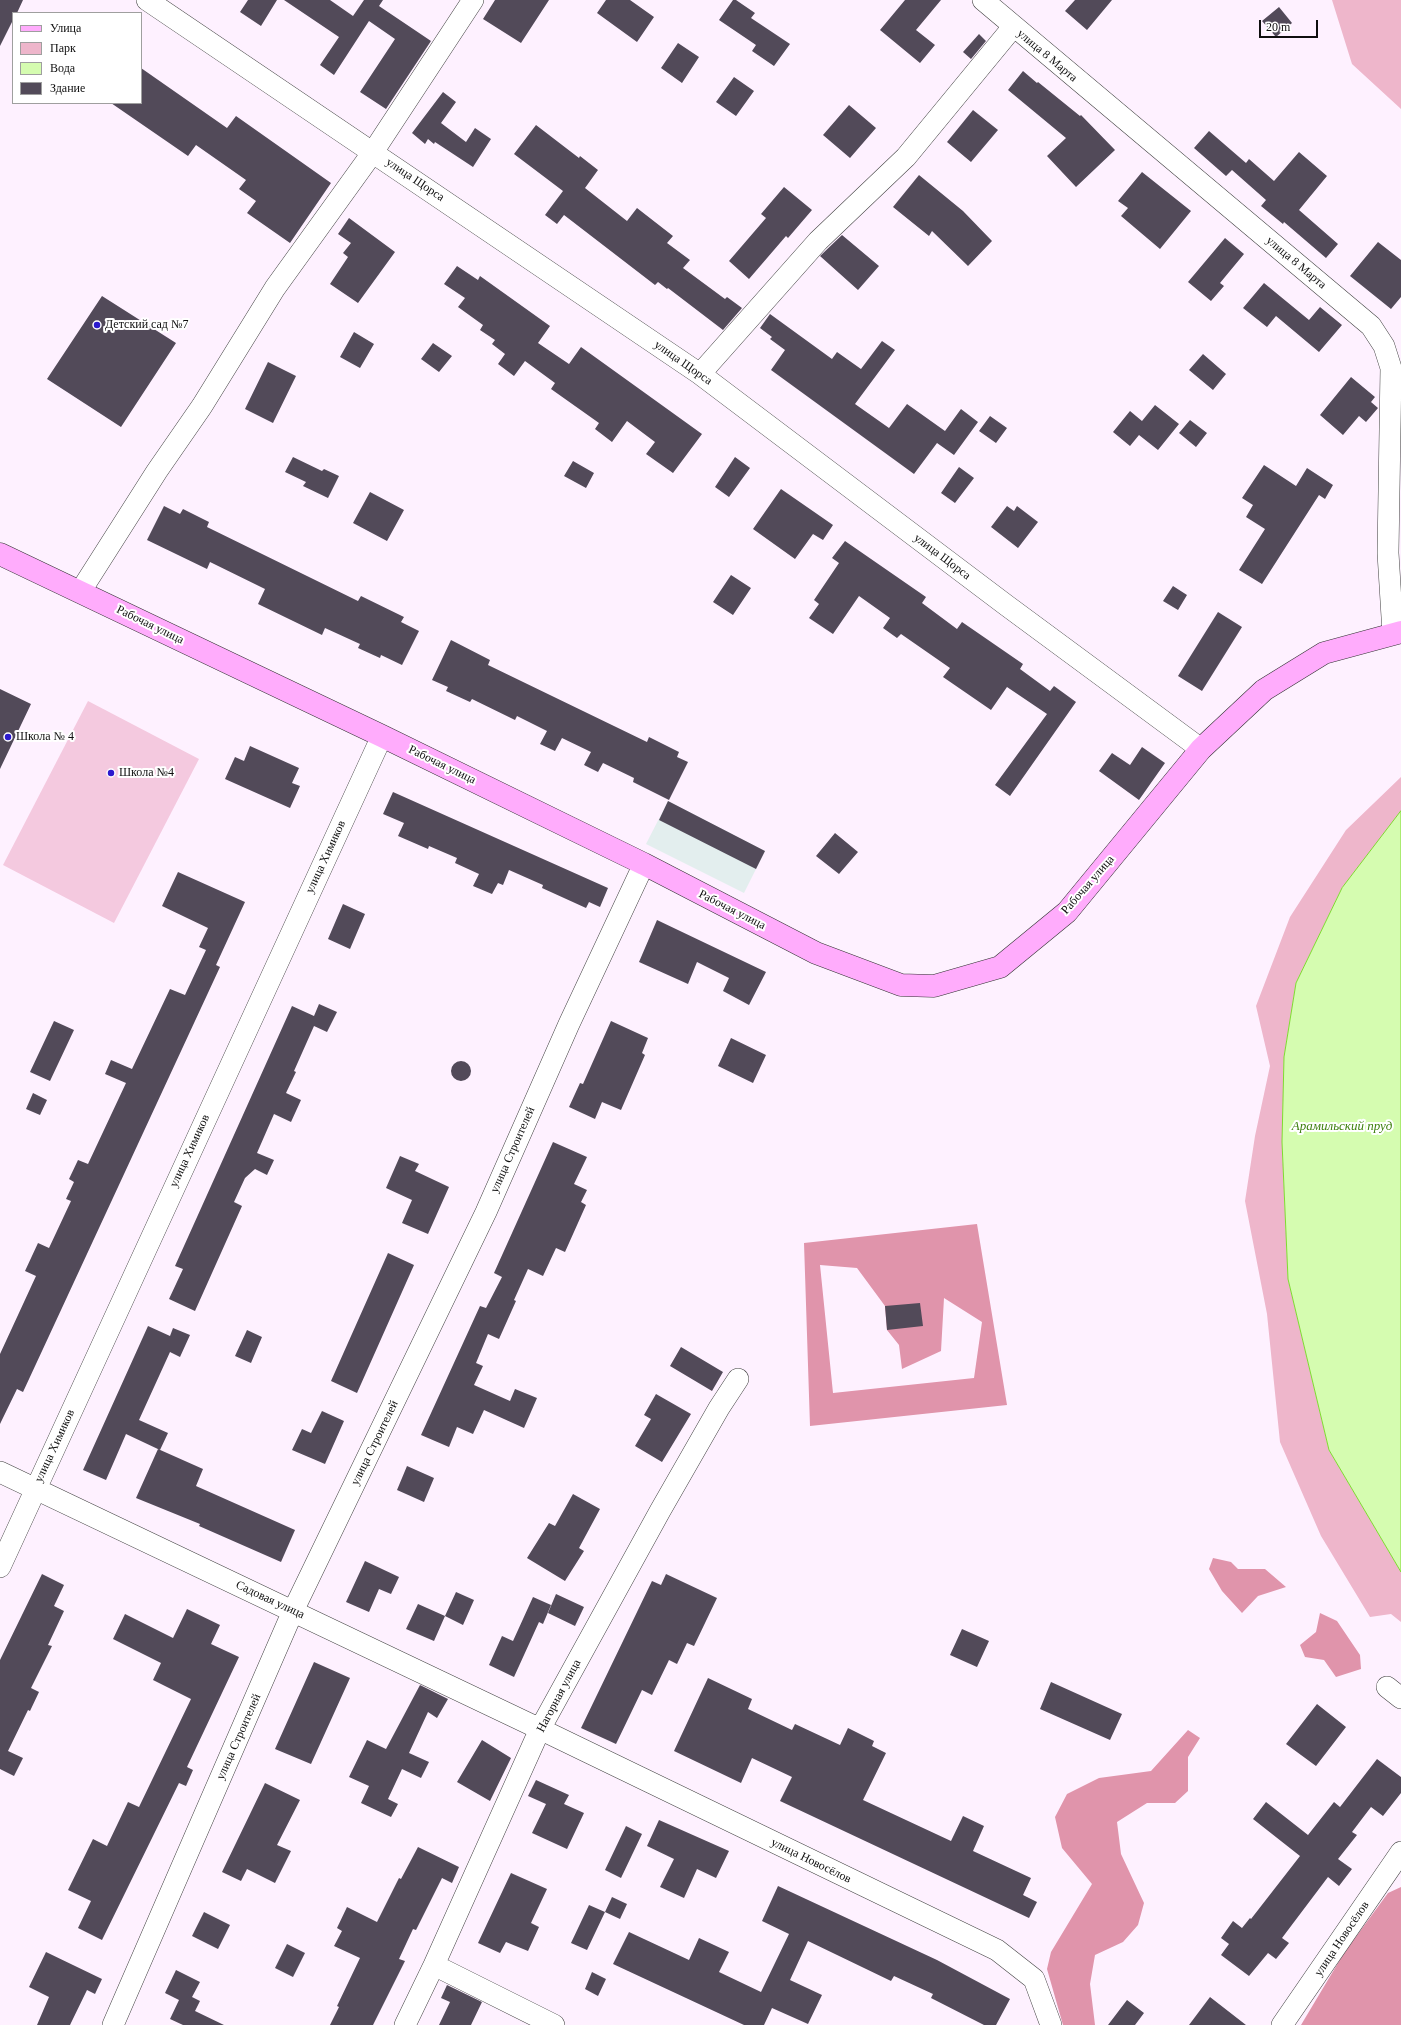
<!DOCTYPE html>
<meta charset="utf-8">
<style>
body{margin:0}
#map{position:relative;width:1401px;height:2025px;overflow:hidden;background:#fef1ff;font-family:Georgia,serif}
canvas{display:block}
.legend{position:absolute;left:12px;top:12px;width:130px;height:92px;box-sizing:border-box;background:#fff;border:1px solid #9f9f9f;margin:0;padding:5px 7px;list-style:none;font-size:12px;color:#0f0f0f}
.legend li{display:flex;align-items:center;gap:8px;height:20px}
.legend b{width:20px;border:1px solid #9f9f9f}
.scale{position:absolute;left:1259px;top:20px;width:59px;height:18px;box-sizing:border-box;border:2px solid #0f0f0f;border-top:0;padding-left:5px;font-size:12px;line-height:14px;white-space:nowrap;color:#0f0f0f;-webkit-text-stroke:3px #fff;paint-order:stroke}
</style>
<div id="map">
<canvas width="1401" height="2025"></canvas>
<ul class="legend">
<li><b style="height:5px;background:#ffacfc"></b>Улица</li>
<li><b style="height:11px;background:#eeb6cb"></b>Парк</li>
<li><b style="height:11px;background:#d5fcb0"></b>Вода</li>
<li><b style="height:11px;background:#524a59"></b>Здание</li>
</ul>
<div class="scale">20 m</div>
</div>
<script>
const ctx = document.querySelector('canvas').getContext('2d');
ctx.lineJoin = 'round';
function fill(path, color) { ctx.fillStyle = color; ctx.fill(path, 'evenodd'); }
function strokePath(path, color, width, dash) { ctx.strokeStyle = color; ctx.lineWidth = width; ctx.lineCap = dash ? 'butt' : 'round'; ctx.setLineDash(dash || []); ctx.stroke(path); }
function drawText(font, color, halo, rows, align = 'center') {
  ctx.font = font + ' Georgia,serif'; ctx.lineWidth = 4; ctx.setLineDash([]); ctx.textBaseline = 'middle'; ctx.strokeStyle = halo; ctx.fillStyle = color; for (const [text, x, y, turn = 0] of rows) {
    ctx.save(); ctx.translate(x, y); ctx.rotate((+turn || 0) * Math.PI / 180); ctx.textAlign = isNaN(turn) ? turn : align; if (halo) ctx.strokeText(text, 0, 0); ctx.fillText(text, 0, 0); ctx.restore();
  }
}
fill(new Path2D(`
 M668,801L765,851L744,893L646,844Z`), '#e3eeee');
fill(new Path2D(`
 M1332,0H1401V109L1352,64Z
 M1401,777V811L1342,888L1296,983L1284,1057L1282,1142L1288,1279L1329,1450L1401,1572V1622L1391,1614L1370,1617L1321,1536L1280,1442L1267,1314L1245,1201L1255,1136L1270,1066L1256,1006L1290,917L1346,830Z`), '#eeb6cb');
fill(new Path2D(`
 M977,1224L1007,1405L810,1426L804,1243ZM820,1265L857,1268L885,1306L887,1330L899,1345L902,1369L941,1351L944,1298L982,1322L974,1378L833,1393Z
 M1213,1558L1231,1562L1238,1569H1265L1286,1587L1258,1596L1242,1613L1222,1591L1209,1569Z
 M1320,1613L1337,1621L1360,1655L1361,1669L1336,1677L1324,1660L1305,1657L1300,1645L1316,1632Z
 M1188,1730L1200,1738L1188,1757V1791L1175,1803H1147L1117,1822L1121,1854L1144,1903L1138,1925L1123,1942L1095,1955L1090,1984L1095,2025H1063L1047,1969L1051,1952L1092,1884L1062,1848L1055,1817L1067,1794L1099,1778L1151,1771Z
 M1401,1887V2025H1301L1344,1953L1388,1893Z`), '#e094ab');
fill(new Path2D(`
 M88,701L199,759L114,923L3,865Z`), '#f4c9df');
const water = new Path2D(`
 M1401,811V1572L1329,1450L1288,1279L1282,1142L1284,1057L1296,983L1342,888Z`);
fill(water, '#d5fcb0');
strokePath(water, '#7eda30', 1);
fill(new Path2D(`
 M0,0H23L17,13H13V20L0,46Z
 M248,0H277L261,26L240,12Z
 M284,0H330L353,16L364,0H383L379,6L431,41L386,109L360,92L395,39L369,21L334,75L320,65L339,37Z
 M495,0H549L521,43L483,19Z
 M606,0H630L654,17L637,42L597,13Z
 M733,0H736L755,13L751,18L790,44L774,66L752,51L756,45L719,20Z
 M905,0H941L916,30L935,45L920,63L880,30Z
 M1075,0H1112L1087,30L1065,11Z
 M1279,7L1292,23L1276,37L1262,21Z
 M979,34L986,41L971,59L963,52Z
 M678,43L699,57L682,83L661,68Z
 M141,68L227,128L236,116L331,183L290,243L247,213L256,201L239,189L246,180L196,145L188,156L111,103H141Z
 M1023,71L1037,83L1038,82L1080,116L1081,115L1115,150L1076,187L1047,156L1066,138L1008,90Z
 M734,77L754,91L736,116L716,102Z
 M443,92L456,102L441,123L466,142L475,128L491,139L473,167L435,142L434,144L428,139L425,144L412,133Z
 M849,105L876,128L850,158L823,135Z
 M973,110L998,130L971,162L947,142Z
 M536,125L579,158L580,156L598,170L585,188L627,221L637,208L673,236L667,243L690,260L683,268L725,299L727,297L742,308L723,330L668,288L667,289L658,282L655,285L564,215L557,224L545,215L563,191L514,154Z
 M1209,131L1246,163L1249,159L1274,181L1299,152L1327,176L1299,210L1338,244L1326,258L1284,222L1283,224L1261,206L1266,200L1232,170L1226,176L1194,148Z
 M1142,172L1191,211L1160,249L1121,216L1128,208L1118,201Z
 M919,175L963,211L992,241L968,266L932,231L929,236L893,207Z
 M784,187L812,210L788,238L786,236L749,279L729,261L766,218L761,214Z
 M349,218L395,252L358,303L330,284L348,257L343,253L351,243L338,234Z
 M842,235L879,266L858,290L820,256Z
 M1225,238L1244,254L1220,283L1224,286L1211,301L1188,282Z
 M1378,242L1401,260V297L1391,309L1350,276Z
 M457,266L478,280L480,276L550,326L538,343L569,364L581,347L702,434L673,473L646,454L655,442L627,421L612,442L595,429L599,423L551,389L555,383L525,361L514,376L498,364L505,354L492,344L495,340L480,330L483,325L458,307L465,298L444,284Z
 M1264,283L1309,320L1320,307L1342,325L1319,352L1276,316L1267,327L1243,308Z
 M102,296L176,343L121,427L47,379Z
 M770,314L832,359L837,352L861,369L882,341L895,350L855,404L889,428L907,404L945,431L961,409L978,422L954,455L937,443L914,474L771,370L785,350L770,339L772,337L760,328Z
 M354,332L374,344L360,368L340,357Z
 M433,343L452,356L439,372L421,359Z
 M1203,354L1226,374L1213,390L1189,370Z
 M268,362L296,376L273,423L245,409Z
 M1351,377L1375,397L1371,402L1378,408L1366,422L1359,416L1343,435L1320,415Z
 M1155,405L1179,424L1158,450L1139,435L1130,446L1113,432L1130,411L1142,421Z
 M990,416L1007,428L996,443L979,431Z
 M1190,420L1207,433L1196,447L1179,433Z
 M293,457L322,471L324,469L339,476L328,498L303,486L306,482L285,472Z
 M735,457L750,468L729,497L715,487Z
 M573,461L594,473L586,488L564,476Z
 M1264,465L1296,486L1307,468L1333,485L1325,499L1319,495L1262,584L1239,570L1265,529L1246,517L1253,505L1242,498Z
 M959,467L974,478L955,503L941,493Z
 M781,489L833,525L823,540L813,534L795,559L753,529Z
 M370,492L404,510L387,541L353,523Z
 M164,506L180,514L183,509L209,522L207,527L358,601L361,596L404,617L401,622L419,631L402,665L381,655L380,658L358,648L360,644L325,628L322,635L258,604L265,589L210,562L207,569L147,540Z
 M1007,506L1014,511L1017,506L1038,522L1018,548L991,527Z
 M845,541L926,597L922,603L957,629L962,622L1023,664L1020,669L1050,691L1054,686L1076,702L1010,796L995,785L1047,714L1007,687L991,710L943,677L950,668L901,634L897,638L883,628L890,618L859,596L833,634L809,618L819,604L814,600L839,563L832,558Z
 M731,575L751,588L733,615L713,602Z
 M1173,586L1187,595L1178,610L1163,601Z
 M1218,612L1242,627L1202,691L1178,676Z
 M451,640L490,660L488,665L647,742L649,737L679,752L677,757L688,762L669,800L633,782L634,778L603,763L598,772L584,765L591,752L562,738L555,751L540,744L547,731L517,716L515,720L472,699L470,702L446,691L448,687L432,680Z
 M0,689L31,704L0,769Z
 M250,746L299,768L292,783L300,786L290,808L225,779L235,757L244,761Z
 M1142,747L1165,763L1139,800L1099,771L1112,753L1130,765Z
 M393,792L608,888L600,907L589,902L586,908L542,888L543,885L509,870L503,885L498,883L492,894L473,886L479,874L455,863L457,858L429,846L428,849L398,836L404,823L383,814Z
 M668,801L765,851L756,869L659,820Z
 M835,833L858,852L839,874L816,856Z
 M178,872L245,902L216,965L220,967L23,1392L17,1389L0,1424V1354L36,1276L25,1271L38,1243L49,1248L71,1201L66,1199L74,1182L69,1179L78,1160L88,1164L126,1083L105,1074L111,1060L132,1069L170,989L185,995L206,950L199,947L208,928L162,906Z
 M343,904L365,914L350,949L328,939Z
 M657,920L766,972L749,1005L723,991L729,978L697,962L688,984L639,962Z
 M319,1004L337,1012L327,1032L314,1026L294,1071L296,1072L286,1093L301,1100L291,1122L274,1114L257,1153L274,1160L267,1175L255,1169L245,1178L234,1202L242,1206L195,1311L169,1299L183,1269L175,1266L292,1006L314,1016Z
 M54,1021L74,1030L50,1081L30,1072Z
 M611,1021L648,1038L642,1053L645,1055L621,1110L602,1102L595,1119L569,1107L580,1083L583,1084Z
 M731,1038L766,1055L753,1083L718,1066Z
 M451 1071a10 10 0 1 1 20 0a10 10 0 1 1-20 0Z
 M33,1093L47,1100L40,1115L26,1109Z
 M553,1142L587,1157L574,1184L587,1190L581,1202L586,1205L565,1252L556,1248L543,1276L528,1269L514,1300L516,1301L499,1339L488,1334L476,1363L483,1366L474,1385L510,1401L515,1389L537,1398L524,1428L484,1410L473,1434L457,1427L449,1447L421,1435L480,1306L486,1308L502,1277L494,1273Z
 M400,1156L419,1164L415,1171L449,1187L428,1234L402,1223L412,1200L386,1188Z
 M388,1253L414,1265L357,1393L331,1381Z
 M920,1303L923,1326L887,1330L885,1306Z
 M148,1326L170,1336L173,1328L190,1335L180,1357L170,1352L139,1420L168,1433L160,1450L126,1434L106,1480L83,1470Z
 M247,1330L262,1337L251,1363L235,1356Z
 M681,1347L723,1372L712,1391L670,1366Z
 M656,1394L691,1414L662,1462L635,1446L651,1419L644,1415Z
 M322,1411L344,1421L325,1464L292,1450L302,1429L311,1433Z
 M158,1449L203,1469L196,1486L295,1530L281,1562L199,1526L200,1524L136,1498Z
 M407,1466L434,1478L424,1502L397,1490Z
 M573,1494L600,1509L579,1548L584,1551L565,1581L527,1558L549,1523L555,1526Z
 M365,1561L399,1577L391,1594L379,1589L369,1612L346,1602Z
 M42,1574L64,1585L54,1606L64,1611L48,1645L52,1646L31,1688L39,1692L30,1711L28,1710L8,1751L23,1758L14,1776L0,1769V1660Z
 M666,1574L717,1598L694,1646L687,1643L677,1664L669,1660L652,1695L642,1690L616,1744L581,1728L652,1581L661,1585Z
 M456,1592L474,1600L463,1625L445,1616Z
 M556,1594L584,1607L575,1626L548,1613Z
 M533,1597L551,1605L543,1624L539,1622L514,1677L489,1665L502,1636L513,1641Z
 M418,1604L445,1616L434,1641L406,1629Z
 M187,1609L220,1625L211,1644L239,1657L187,1767L193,1770L186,1786L179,1783L102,1940L78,1928L91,1901L68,1890L93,1839L107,1846L128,1802L139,1807L191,1699L153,1680L161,1663L113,1639L125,1614L173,1638Z
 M962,1629L989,1641L977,1667L950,1655Z
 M314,1662L350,1678L311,1764L275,1749Z
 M708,1678L752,1699L748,1709L792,1730L795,1724L840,1745L848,1728L874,1741L872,1746L886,1753L863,1800L951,1841L963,1816L984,1826L973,1851L1031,1878L1023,1895L1037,1902L1029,1918L780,1801L792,1777L752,1758L741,1783L674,1751Z
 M1051,1682L1122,1714L1110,1740L1040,1709Z
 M420,1685L448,1699L437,1718L428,1712L409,1753L429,1762L421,1778L402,1769L388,1799L398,1804L391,1817L361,1803L369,1786L349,1777L367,1740L386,1749Z
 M1317,1704L1346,1727L1316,1766L1286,1744Z
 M482,1740L511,1758L490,1801L457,1782Z
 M1377,1759L1401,1777V1793L1383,1816L1371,1807L1352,1832L1357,1835L1338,1859L1352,1869L1339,1886L1328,1877L1282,1938L1289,1943L1276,1959L1268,1953L1249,1976L1221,1955L1229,1944L1221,1938L1233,1921L1242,1928L1250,1918L1251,1919L1300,1856L1253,1819L1266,1802L1308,1835L1334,1802L1340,1807Z
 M536,1780L569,1795L564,1804L584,1813L567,1849L532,1833L546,1804L528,1796Z
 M265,1783L300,1800L277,1845L291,1851L275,1883L247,1869L241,1881L222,1872Z
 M659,1820L729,1851L716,1878L697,1869L684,1898L660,1887L674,1859L647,1846Z
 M626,1826L642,1834L621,1878L605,1870Z
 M418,1847L459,1867L452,1883L442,1878L416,1930L413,1929L399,1959L405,1961L373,2025H330L339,2007L337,2006L360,1958L334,1946L342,1931L337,1928L347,1907L377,1922L399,1878L401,1879Z
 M511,1873L547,1889L531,1923L539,1927L528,1951L506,1942L500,1953L478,1943Z
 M778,1886L937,1960L1010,1999L996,2025H984L931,1998L933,1994L894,1976L891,1981L808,1941L790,1980L822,1995L808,2024L772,2008L764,2025H744L613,1964L629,1932L689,1960L699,1938L729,1952L719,1972L761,1992L789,1934L762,1921Z
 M612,1897L627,1904L620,1919L605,1912Z
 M589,1905L605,1912L587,1950L571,1943Z
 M204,1912L230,1925L218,1949L192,1936Z
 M287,1944L305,1953L293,1977L275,1968Z
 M46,1952L102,1979L95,1994L87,1990L70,2025H37L49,1997L29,1987Z
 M176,1970L200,1982L192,1997L200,2001L195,2011L224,2025H183L170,2019L179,2000L165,1993Z
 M592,1972L606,1979L598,1996L585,1989Z
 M447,1985L482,2002L471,2025H439L450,2002L441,1998Z
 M1210,1997L1246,2025H1189Z
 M1127,2000L1144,2013L1135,2025H1108Z`), '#524a59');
const street = new Path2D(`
 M147,0L700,374L1006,605L1201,749
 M983,0L1371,326L1384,346L1391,368L1388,553L1393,633
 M700,374L818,241L906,157L1013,27
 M80,592L157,471L202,406L275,288L373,152L473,0
 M0,1472L540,1729L997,1950L1034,1979L1051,2025
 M0,1567L382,736
 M1387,1687L1401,1698
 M434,1965L554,2025
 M113,2025L293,1611L486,1212L569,1024L644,864
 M405,2025L434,1965L540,1729L660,1511L719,1408L738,1379
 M1282,2025L1401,1852`);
const secondary = new Path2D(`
 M0,554L382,736L644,864L816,953L901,985L934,986L1000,967L1067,912L1201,749L1264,690L1324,653L1401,632`);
strokePath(street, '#424242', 22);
strokePath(secondary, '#313131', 23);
strokePath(street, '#fff', 21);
strokePath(secondary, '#ffacfc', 22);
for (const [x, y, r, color] of [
 [97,325,4,"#2b19cd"],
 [8,737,4,"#2b19cd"],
 [111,773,4,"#2b19cd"]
]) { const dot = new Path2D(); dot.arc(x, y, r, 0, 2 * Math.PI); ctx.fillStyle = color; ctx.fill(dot); strokePath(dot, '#fff', 1.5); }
drawText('12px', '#0f0f0f', '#fff', [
 ["улица 8 Марта",1047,56,40],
 ["улица Щорса",415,180,34],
 ["улица 8 Марта",1296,263,40],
 ["улица Щорса",683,363,35],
 ["улица Щорса",942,557,37],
 ["Рабочая улица",150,625,26],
 ["Рабочая улица",442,765,26],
 ["улица Химиков",326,857,-65],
 ["Рабочая улица",1088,885,-49],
 ["Рабочая улица",732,910,27],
 ["улица Строителей",513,1150,-66],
 ["улица Химиков",190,1151,-65],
 ["улица Строителей",375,1443,-64],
 ["улица Химиков",55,1446,-65],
 ["Садовая улица",270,1600,25],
 ["Нагорная улица",559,1696,-62],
 ["улица Строителей",239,1737,-66],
 ["улица Новосёлов",811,1861,26],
 ["улица Новосёлов",1342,1939,-56]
]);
drawText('12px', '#0f0f0f', '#fff', [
 ["Детский сад №7",105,325],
 ["Школа № 4",16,737],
 ["Школа №4",119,773]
], 'left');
drawText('italic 13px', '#3c7f0d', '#fff', [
 ["Арамильский пруд",1342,1127]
]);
</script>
